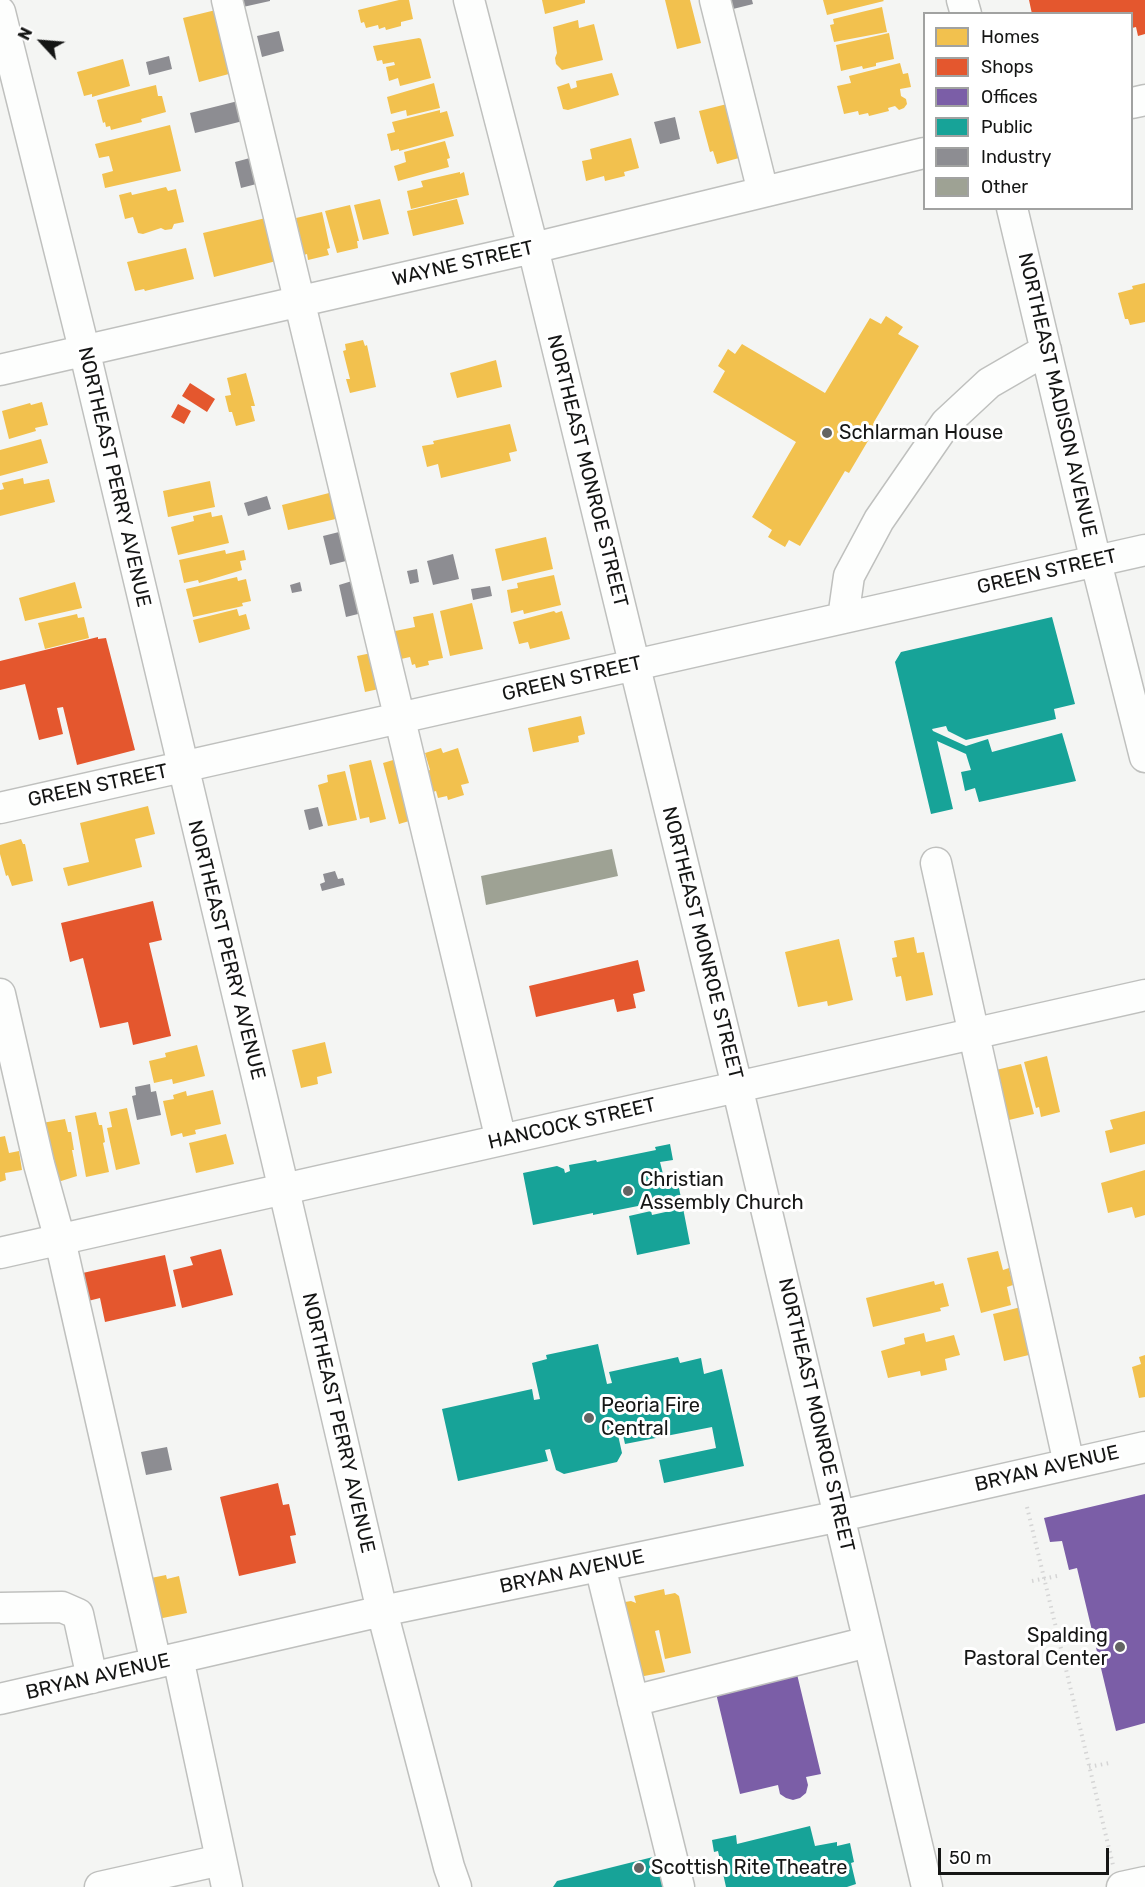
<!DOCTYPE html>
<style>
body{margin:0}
#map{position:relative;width:1145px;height:1887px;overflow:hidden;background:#f4f5f3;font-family:Rubik,sans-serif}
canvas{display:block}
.legend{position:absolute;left:923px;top:12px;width:210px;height:198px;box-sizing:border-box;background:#fff;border:2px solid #a1a2a1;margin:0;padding:8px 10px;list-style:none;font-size:18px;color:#151615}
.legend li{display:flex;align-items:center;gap:12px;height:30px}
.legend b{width:30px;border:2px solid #a1a2a1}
.north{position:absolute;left:12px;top:12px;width:60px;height:60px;-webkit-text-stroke:4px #fff;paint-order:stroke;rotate:296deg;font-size:16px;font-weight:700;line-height:24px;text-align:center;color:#151615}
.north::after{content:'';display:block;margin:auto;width:21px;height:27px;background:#151615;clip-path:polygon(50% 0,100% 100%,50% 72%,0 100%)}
.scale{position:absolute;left:938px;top:1848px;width:171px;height:27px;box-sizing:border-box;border:3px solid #151615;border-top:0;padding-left:8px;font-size:18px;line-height:21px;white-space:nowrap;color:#151615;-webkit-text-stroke:4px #fff;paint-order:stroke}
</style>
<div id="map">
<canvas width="1145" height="1887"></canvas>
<ul class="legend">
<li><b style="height:16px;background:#f2c14e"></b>Homes</li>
<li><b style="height:16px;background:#e4572e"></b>Shops</li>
<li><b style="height:16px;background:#7b5ea7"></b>Offices</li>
<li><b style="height:16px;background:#17a398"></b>Public</li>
<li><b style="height:16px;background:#8d8d92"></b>Industry</li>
<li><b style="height:16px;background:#9ea294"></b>Other</li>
</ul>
<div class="north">N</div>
<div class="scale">50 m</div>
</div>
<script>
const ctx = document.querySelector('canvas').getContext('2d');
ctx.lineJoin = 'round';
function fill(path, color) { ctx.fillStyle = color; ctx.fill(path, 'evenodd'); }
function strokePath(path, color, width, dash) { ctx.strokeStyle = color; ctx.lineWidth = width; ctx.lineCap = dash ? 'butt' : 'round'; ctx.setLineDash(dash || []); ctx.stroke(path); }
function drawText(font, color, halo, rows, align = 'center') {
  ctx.font = font + ' Rubik,sans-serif'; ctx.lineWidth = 6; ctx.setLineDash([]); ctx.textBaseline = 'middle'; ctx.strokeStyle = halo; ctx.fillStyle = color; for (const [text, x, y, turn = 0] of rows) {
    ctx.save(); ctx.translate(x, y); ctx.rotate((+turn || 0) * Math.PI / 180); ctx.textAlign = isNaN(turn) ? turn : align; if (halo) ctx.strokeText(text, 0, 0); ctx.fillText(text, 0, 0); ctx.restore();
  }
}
fill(new Path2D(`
 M399,0H409L413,19L401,22V26L386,30L385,27L379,29L378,25L366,28L364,22L361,23L358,10Z
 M542,0H585V3L545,14Z
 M665,0H690L701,43L677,49Z
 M823,0H883L884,1L827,15Z
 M882,7L887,32L834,42L830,25L834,24L833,19Z
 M224,8L240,71L199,82L183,18Z
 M578,20L579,28L594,24L603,60L562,70L556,64L555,58L557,53L553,27Z
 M889,33L894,59L876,63V66L863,69L862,66L841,71L836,45Z
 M419,38L421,39L431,78L400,86L398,78L389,81L386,67L395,65L394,62L383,64L382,60L377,61L373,46Z
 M123,59L130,86L92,97V94L84,96L77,72Z
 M900,63L903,74L908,73L911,87L900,89L901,96L906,99L907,104L904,108L899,110L895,106L888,108L889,111L869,116L868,113L859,115L858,111L844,114L837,86L851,83L849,76Z
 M612,73L619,95L568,110L563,109L557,87L569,83L571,89L577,87L576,81Z
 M434,83L440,108L407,116L406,110L391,114L387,97Z
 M156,85L158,96H162L166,112L141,119L142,122L111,130L110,126L106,127L105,122L103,123L97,100Z
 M731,103L739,158L717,164L713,151L710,152L699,111Z
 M440,110V113L447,111L454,136L399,151V149L391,151L387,134L395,132L392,122Z
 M170,125L181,171L105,188L102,174L113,171L109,156L99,158L95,144Z
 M631,138L639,168L624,172L625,176L605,181L604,176L586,181L582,161L592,159L590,149Z
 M445,141L450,158L447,159L449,167L398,181L394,166L406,162L404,152Z
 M460,172V174L464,172L469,195L411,209L407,191L423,187L421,181Z
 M166,187L168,191L176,189L184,222L174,224L172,229L165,230L161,228L143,234L138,233L133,217L125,219L119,195L131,192L132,195Z
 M380,199L389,234L363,240L354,205Z
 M457,199L464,224L413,236L407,211Z
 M350,205L359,241H357L358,248L337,253L325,211Z
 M322,212L330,248L327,249L329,255L308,260L307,254L304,255L296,218Z
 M274,216L284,259L214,277L203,233Z
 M186,248L194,279L145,291L144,289L135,291L127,262Z
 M1145,283V322L1130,325L1128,319H1125L1118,293L1133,289L1132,286Z
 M886,316L903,327L898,334L919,346L874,422L878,424L862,451L849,473L845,471L800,546L789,540L785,547L768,537L772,530L752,517L796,442L713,392L725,371L718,366L728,349L735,354L742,344L825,393L870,318L881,324Z
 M363,340L365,346L367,345L376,387L350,393L346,379H350L343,351L346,350L345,344Z
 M496,360L502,387L457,398L450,373Z
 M246,373L255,406H251L255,421L236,426L232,412H229L225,396L231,395L227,378Z
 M42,402L48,425L35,428L36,431L9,439L2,411L30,403L31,405Z
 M510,424L517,451L509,453L511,461L441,478L438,464L427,467L422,446L434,444L433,441Z
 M41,439L48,463L0,476V450Z
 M23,478L24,484L49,479L55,502L0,516V490L4,489L2,483Z
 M210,481L215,507L168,517L163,491Z
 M333,492L340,518L288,530L282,505Z
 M211,512L212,517L222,515L229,543L178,555L171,527L194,521L193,516Z
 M546,537L553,569L502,581L495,549Z
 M225,550L226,554L244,550L246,560L240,561L242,570L199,583L198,580L184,583L179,560Z
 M554,575L561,605L524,614L523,610L511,613L507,590L518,588L517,583Z
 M237,577L238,581L246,579L251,601L242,603L243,606L193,617L186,589Z
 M75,582L82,608L25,621L19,598Z
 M472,603L483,649L450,656L440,611Z
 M237,609L239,616L246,614L250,629L199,643L193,620Z
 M554,611L556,613L562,611L570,639L530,649L528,642L519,644L513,622Z
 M433,613L443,658L428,661L429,665L416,668L415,664L412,665L410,657L401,659L395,631L415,627L413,617Z
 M77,614L78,618L84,617L89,638L45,649L38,623Z
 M381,651L388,687L365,692L357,656Z
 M581,716L585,734L578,736L579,742L533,752L528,728Z
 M441,748L443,753L458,748L469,783L461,785L464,795L448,800L447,796L438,798L436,791L433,792L427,771L430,770L425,753Z
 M400,758L416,819L399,824L383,763Z
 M371,760L386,819L370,823L369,817L360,819L349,765Z
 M345,771L357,820L328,826L318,785L328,782L327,775Z
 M148,806L155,834L135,839L142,867L68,886L63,868L89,862L80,823Z
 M21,839L23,844H25L33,881L12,886L8,875L6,876L0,854V845Z
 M914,937L917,953L924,952L933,995L906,1001L901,976L896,977L892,958L897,957L894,941Z
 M839,939L853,1000L828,1006L827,1001L798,1007L785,952Z
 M325,1042L332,1073L317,1077L318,1084L301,1088L292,1050Z
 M197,1045L205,1076L173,1084L172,1079L154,1083L149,1061L166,1057L165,1053Z
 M1047,1056L1060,1112L1041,1117L1039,1107L1036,1108L1024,1062Z
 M1021,1064L1034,1114L1009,1120L996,1070Z
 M213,1090L221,1124L195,1130L196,1134L183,1137L182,1133L171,1136L163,1101L174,1099L173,1095L186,1091L187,1096Z
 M127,1108L140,1164L116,1170L107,1128L112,1127L109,1112Z
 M1145,1111V1144L1110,1153L1105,1131L1113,1129L1110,1120Z
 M96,1112L99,1125H102L105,1142L103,1143L109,1172L86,1177L75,1116Z
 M65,1119L68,1132H71L74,1150H72L77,1176L58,1182L42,1123Z
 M226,1134L234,1164L196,1173L189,1143Z
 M5,1136L9,1153L19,1151L22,1170L5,1173L6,1180L0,1182V1137Z
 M1145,1170V1215L1135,1218L1132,1207L1108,1213L1101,1183Z
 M998,1251L1003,1270L1009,1268L1013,1285L1007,1287L1011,1305L981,1313L967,1258Z
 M934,1281L935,1285L943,1283L949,1306L940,1308L941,1311L873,1327L866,1298Z
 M1021,1307L1033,1354L1004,1361L993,1314Z
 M924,1333L926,1342L954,1335L960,1355L945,1359L947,1370L921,1376L920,1371L888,1378L881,1351L905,1344L904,1338Z
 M1145,1355V1397L1139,1398L1132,1367L1141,1364L1139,1357Z
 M166,1575L167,1579L179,1576L187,1613L158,1619L151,1578Z
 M664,1589L665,1595L675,1593L679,1596L691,1653L665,1659L659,1630L655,1631L665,1672L639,1677L620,1608L625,1602L631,1601L636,1603L634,1596Z`), '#f2c14e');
fill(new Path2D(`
 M1029,0H1145V34L1138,36L1136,27L1132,28V14H1032Z
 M190,383L215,399L207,412L182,396Z
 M178,404L191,411L184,424L171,417Z
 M98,637V639L106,638L135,750L77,765L63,707L57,708L63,734L39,740L25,684L0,690V661Z
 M153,901L162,940L149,943L171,1036L133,1045L128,1022L100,1028L83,958L70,962L61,923Z
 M638,960L645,991L633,994L636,1008L617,1012L614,999L536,1017L529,986Z
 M221,1249L233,1295L182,1308L173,1270L193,1265L190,1257Z
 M165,1255L176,1306L105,1322L100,1298L84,1302L78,1274Z
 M278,1483L283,1505L289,1504L296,1535L290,1536L296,1563L239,1576L220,1497Z`), '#e4572e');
fill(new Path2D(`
 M1145,1494V1723L1116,1731L1077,1568L1069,1570L1062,1541L1050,1542L1044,1518Z
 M796,1670L821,1774L806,1777L808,1785L806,1793L800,1798L793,1800L786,1798L780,1794L778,1785L740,1794L715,1689Z`), '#7b5ea7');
fill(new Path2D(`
 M1052,617L1075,704L1054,709L1056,719L966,740L948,731L946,726L932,729L933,731L966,746L988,739L992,752L1062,733L1076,781L979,802L975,788L965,791L961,772L971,770L966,754L937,741L953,809L931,814L895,662L901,652Z
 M670,1144L673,1160L660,1162L666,1186L678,1183L681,1198H678L680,1208H683L690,1244L637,1255L629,1216L651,1211L652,1215L670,1211L668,1200L593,1215V1213L533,1225L523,1173L557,1166L564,1169L565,1173L570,1171L569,1165L596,1160L597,1162L656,1150L655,1147Z
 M598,1344L607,1384L612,1383L609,1372L678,1357L680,1363L701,1358L704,1374L722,1369L744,1466L664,1483L659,1460L716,1448L712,1427L625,1444L623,1435H618L622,1453L617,1462L564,1474L556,1470L550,1449L545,1450L548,1461L458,1481L442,1409L532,1389L534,1400L540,1399L532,1363L547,1359L546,1355Z
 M810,1826L815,1846L837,1842V1846L850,1843L854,1862L851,1863L856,1884L847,1887H726L718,1851L714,1852L712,1840L736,1835L737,1844Z
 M665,1854L673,1887H553L557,1881Z`), '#17a398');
fill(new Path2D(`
 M242,0H270V1L243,7Z
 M727,0H752L753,4L729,10Z
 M279,31L284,51L262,57L257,36Z
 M169,56L172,69L149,75L146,62Z
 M246,99L251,119L195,133L190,113Z
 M675,117L680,139L660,144L654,122Z
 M261,155L268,181L241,188L235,162Z
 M267,496L271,509L248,516L244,503Z
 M343,531L350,560L330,565L323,536Z
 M453,554L459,579L433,585L427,561Z
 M417,569L419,582L410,584L407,571Z
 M352,581L370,611L346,617L339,585Z
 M300,582L302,591L292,593L290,585Z
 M490,586L492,596L473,600L471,589Z
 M318,807L323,826L309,830L304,810Z
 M335,871L338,879L343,878L345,885L322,891L320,884L325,882L323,874Z
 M150,1084L151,1092L156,1091L161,1115L137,1120L132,1096L136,1095L135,1087Z
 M167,1447L172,1470L146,1475L141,1452Z`), '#8d8d92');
fill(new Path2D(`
 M612,849L618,876L486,905L481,876Z`), '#9ea294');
const minor = new Path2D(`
 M227,0L501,1140
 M469,0L533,248L737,1086L927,1887
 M715,0L763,192
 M962,0L966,14
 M0,12L84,349L284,1190L382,1611L449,1867L456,1887
 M1132,103L1145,100
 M1012,208L1096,562L1145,757
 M0,370L533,248L924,153
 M843,618L849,576L879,520L946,423L989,383L1046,350
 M0,808L1145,550
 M936,863L1069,1464
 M0,994L39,1164L60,1240L156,1663
 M0,1253L1145,995
 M600,1566L679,1887
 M0,1608L62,1607L78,1614L92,1678
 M178,1658L227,1887
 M0,1699L382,1611L840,1516L1145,1447
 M633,1701L868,1642
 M100,1887L221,1860
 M1122,1887L1145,1882`);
strokePath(minor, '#bfc0be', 33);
strokePath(new Path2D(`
 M1027,1507L1113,1865
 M1032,1581L1057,1576
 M1089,1767L1109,1763`), '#d5d5d5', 4, [1.5, 4.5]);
strokePath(minor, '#fdfefd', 30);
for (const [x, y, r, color] of [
 [827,433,6,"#636463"],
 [628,1191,6,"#636463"],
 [589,1418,6,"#636463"],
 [1120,1647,6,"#636463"],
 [639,1868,6,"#636463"]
]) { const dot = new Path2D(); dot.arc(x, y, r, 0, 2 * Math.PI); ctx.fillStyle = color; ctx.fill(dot); strokePath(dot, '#fff', 2); }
drawText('20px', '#151615', '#fff', [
 ["WAYNE STREET",463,264,-13],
 ["NORTHEAST MADISON AVENUE",1057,395,77],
 ["NORTHEAST MONROE STREET",587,471,76],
 ["NORTHEAST PERRY AVENUE",114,477,77],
 ["GREEN STREET",1047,572,-13],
 ["GREEN STREET",572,679,-13],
 ["GREEN STREET",98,786,-12],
 ["NORTHEAST MONROE STREET",702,943,76],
 ["NORTHEAST PERRY AVENUE",226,950,76],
 ["HANCOCK STREET",572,1124,-13],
 ["NORTHEAST MONROE STREET",816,1415,77],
 ["NORTHEAST PERRY AVENUE",338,1423,77],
 ["BRYAN AVENUE",1047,1469,-13],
 ["BRYAN AVENUE",572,1572,-12],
 ["BRYAN AVENUE",98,1677,-13]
]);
drawText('20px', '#151615', '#fff', [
 ["Schlarman House",839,433],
 ["Christian",640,1180],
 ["Assembly Church",640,1203],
 ["Peoria Fire",601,1406],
 ["Central",601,1429],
 ["Spalding",1108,1636,"right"],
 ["Pastoral Center",1108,1659,"right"],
 ["Scottish Rite Theatre",651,1868]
], 'left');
</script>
